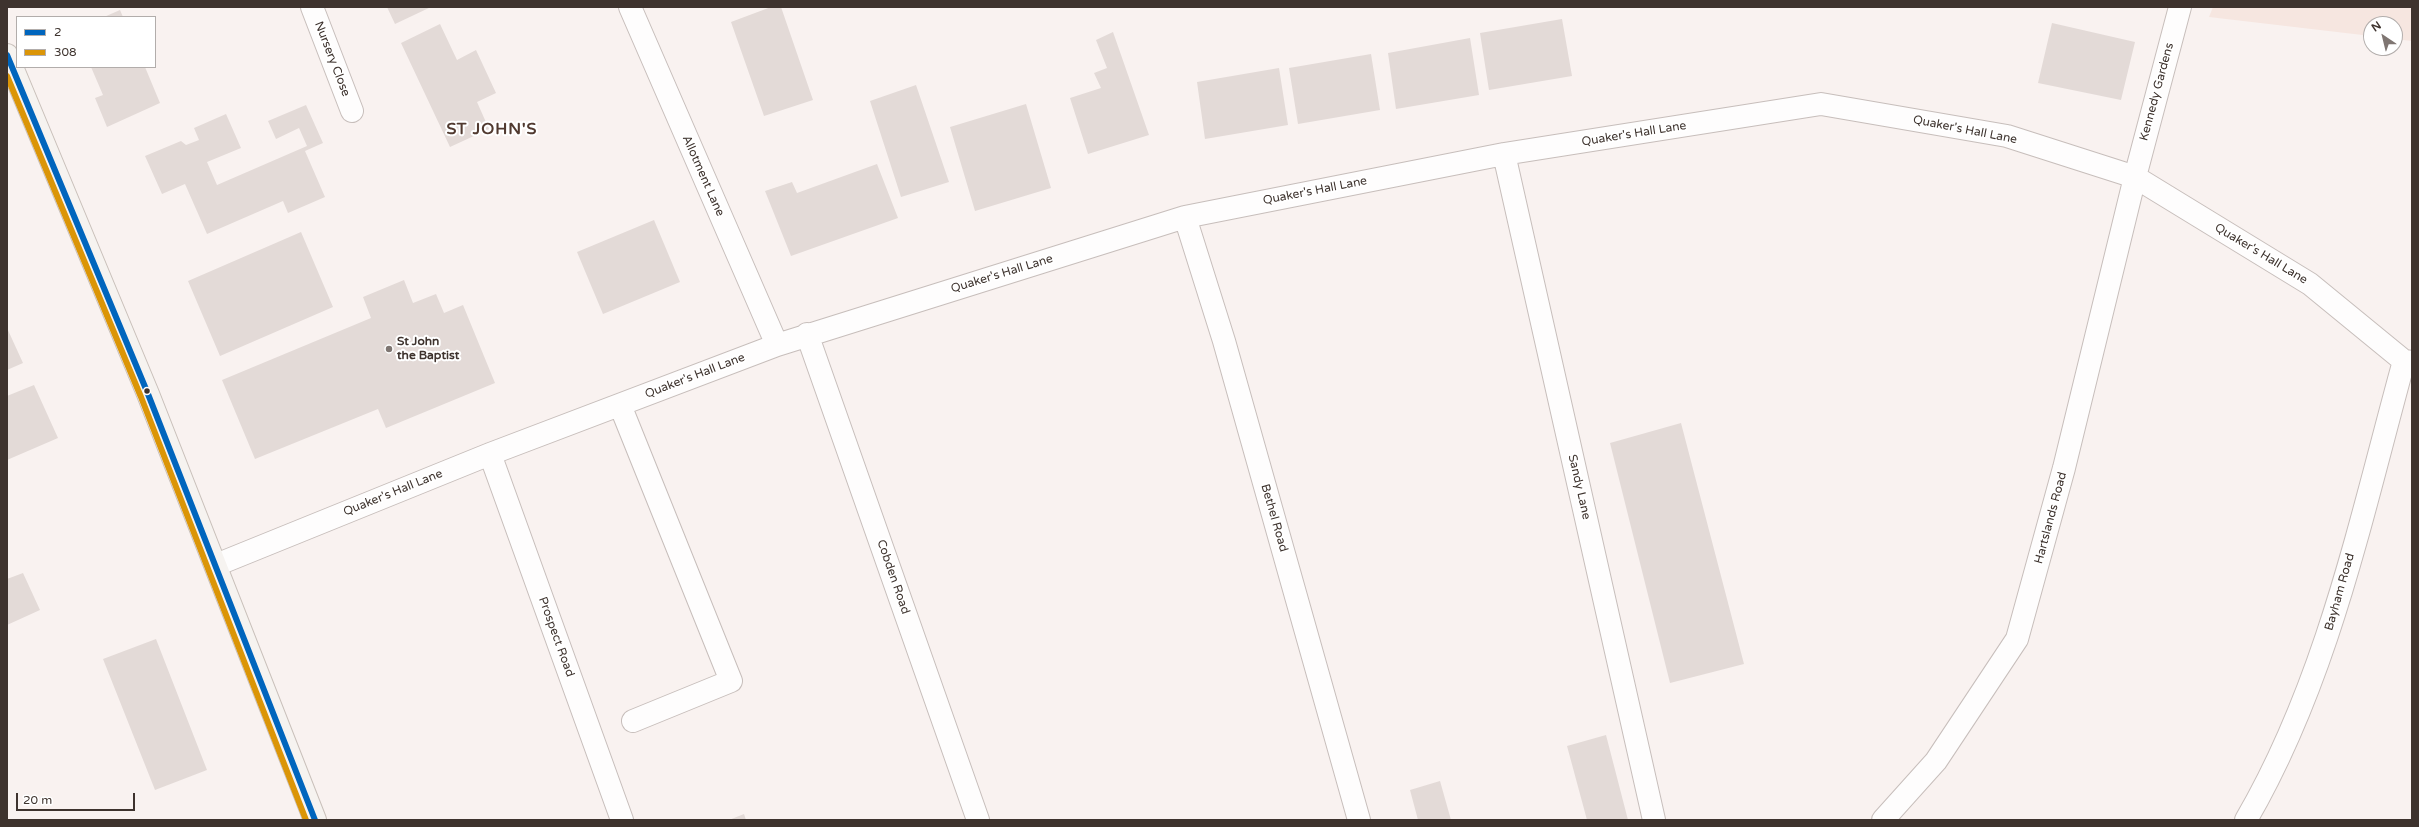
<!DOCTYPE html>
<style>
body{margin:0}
#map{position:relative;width:2419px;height:827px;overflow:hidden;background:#f9f2f0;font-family:"Varela Round",sans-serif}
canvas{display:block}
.frame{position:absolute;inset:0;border:8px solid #3e332e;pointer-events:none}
.legend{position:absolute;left:16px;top:16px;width:140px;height:52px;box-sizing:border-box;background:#fff;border:1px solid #b2adab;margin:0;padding:5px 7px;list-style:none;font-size:12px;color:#3e332e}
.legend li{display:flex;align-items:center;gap:8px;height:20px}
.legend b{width:20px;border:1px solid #b2adab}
.north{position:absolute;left:2363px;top:16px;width:40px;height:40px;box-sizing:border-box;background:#fff;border:1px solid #b2adab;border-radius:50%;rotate:325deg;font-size:11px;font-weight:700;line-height:16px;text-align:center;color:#3e332e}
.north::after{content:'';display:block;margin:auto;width:14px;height:18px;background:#7f7672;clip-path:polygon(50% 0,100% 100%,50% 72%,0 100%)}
.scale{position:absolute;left:16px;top:793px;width:119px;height:18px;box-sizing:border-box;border:2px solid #3e332e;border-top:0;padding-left:5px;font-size:12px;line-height:14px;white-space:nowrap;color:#3e332e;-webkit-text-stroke:3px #fff;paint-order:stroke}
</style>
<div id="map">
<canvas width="2419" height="827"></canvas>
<div class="frame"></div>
<ul class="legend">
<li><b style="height:5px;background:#0065bd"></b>2</li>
<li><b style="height:5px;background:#db9507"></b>308</li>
</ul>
<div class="north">N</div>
<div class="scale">20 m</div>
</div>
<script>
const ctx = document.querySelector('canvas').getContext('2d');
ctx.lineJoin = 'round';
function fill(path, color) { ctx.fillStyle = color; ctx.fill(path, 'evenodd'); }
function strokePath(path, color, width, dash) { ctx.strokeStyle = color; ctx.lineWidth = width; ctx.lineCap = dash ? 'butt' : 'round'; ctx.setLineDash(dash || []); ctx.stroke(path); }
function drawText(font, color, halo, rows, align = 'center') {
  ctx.font = font + ' "Varela Round",sans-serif'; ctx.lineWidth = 4; ctx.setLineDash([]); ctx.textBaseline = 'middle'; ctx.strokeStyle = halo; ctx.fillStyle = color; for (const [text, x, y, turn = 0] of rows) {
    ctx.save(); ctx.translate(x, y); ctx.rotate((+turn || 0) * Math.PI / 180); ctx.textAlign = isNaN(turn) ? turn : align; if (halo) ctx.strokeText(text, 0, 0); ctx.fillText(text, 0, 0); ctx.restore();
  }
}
fill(new Path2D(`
 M2213,7H2412V41L2395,39V24H2371V36L2209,17Z`), '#f6e6e0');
fill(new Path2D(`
 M387,7H431L395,24Z
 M771,7H781L813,100L764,116L731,22Z
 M120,10L123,17H104Z
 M1562,19L1572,76L1489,90L1480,33Z
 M2052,23L2135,42L2121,100L2038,83Z
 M440,24L457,60L476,50L496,93L477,102L489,129L450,147L401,43Z
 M1113,32L1149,135L1088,154L1070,98L1101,88L1094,73L1107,68L1096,40Z
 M1470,38L1479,95L1396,109L1388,53Z
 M1371,54L1380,110L1298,124L1289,68Z
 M91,67H145L160,103L107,127L95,98L103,95Z
 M1279,68L1288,125L1205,139L1197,82Z
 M916,85L949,182L901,197L870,101Z
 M1026,104L1051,188L975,211L950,127Z
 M306,105L323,143L305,151L325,197L288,213L283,201L207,234L185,184L162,194L145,156L181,141L186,145L199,140L194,128L226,114L241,148L207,162L217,185L307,146L299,128L276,139L268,121Z
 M877,164L898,218L791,256L765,191L792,182L797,193Z
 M654,220L680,282L603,314L577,252Z
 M301,232L333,307L220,356L188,281Z
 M404,280L413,303L436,294L444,313L463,305L495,383L386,428L378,409L255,459L222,380L371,318L363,297Z
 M7,328L23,363L7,370Z
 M34,385L58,438L7,460V396Z
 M1681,423L1744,664L1670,683L1610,443Z
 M23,573L40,610L7,625V579Z
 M156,639L207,770L155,790L103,659Z
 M1606,735L1628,820H1587L1567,746Z
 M1440,781L1451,820H1418L1410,790Z
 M744,814L746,820H729Z`), '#e3dad7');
const minor = new Path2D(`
 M312,7L352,111
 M630,7L777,345
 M1504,154L1654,820
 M1185,217L1224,341L1359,820
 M807,334L978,820
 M620,405L731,681L633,721
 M490,454L622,820
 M216,565L490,454L777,345L1185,217L1504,154L1821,104L2007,136L2135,177L2310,284L2404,361L2412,362
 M1883,820L1936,761L2017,639L2064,468L2135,177L2180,7
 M2246,820C2328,679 2361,517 2404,361`);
const major = new Path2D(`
 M7,55L148,394L315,820`);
strokePath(minor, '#c7bebb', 24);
strokePath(major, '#c9c0ba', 24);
strokePath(minor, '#fefdfd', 22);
strokePath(major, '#f6f3f0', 22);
strokePath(new Path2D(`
 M7,55L148,394L315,820`), '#0065bd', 6);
strokePath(new Path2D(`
 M7,76L141,397L306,820`), '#db9507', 6);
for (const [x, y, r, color] of [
 [389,349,4,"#7f7672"],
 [147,391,3.5,"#3e332e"]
]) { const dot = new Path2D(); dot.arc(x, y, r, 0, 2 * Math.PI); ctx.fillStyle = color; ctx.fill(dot); strokePath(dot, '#fff', 1.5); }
drawText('12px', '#3e332e', '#fff', [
 ["Nursery Close",332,59,69],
 ["Kennedy Gardens",2157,92,-75],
 ["Quaker's Hall Lane",1965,130,11],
 ["Quaker's Hall Lane",1634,134,-9],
 ["Allotment Lane",703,176,66],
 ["Quaker's Hall Lane",1315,191,-11],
 ["Quaker's Hall Lane",2261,254,31],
 ["Quaker's Hall Lane",1002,274,-17],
 ["Quaker's Hall Lane",695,376,-21],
 ["Sandy Lane",1579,487,77],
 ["Quaker's Hall Lane",393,493,-22],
 ["Bethel Road",1274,518,74],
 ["Hartslands Road",2051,518,-75],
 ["Cobden Road",893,577,71],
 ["Bayham Road",2340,592,-74],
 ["Prospect Road",556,637,70]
]);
drawText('bold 12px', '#3e332e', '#fff', [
 ["St John",397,342],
 ["the Baptist",397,356]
], 'left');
ctx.letterSpacing = '1px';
drawText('bold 16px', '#513a30', '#fff', [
 ["ST JOHN'S",492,130]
]);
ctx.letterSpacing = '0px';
</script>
